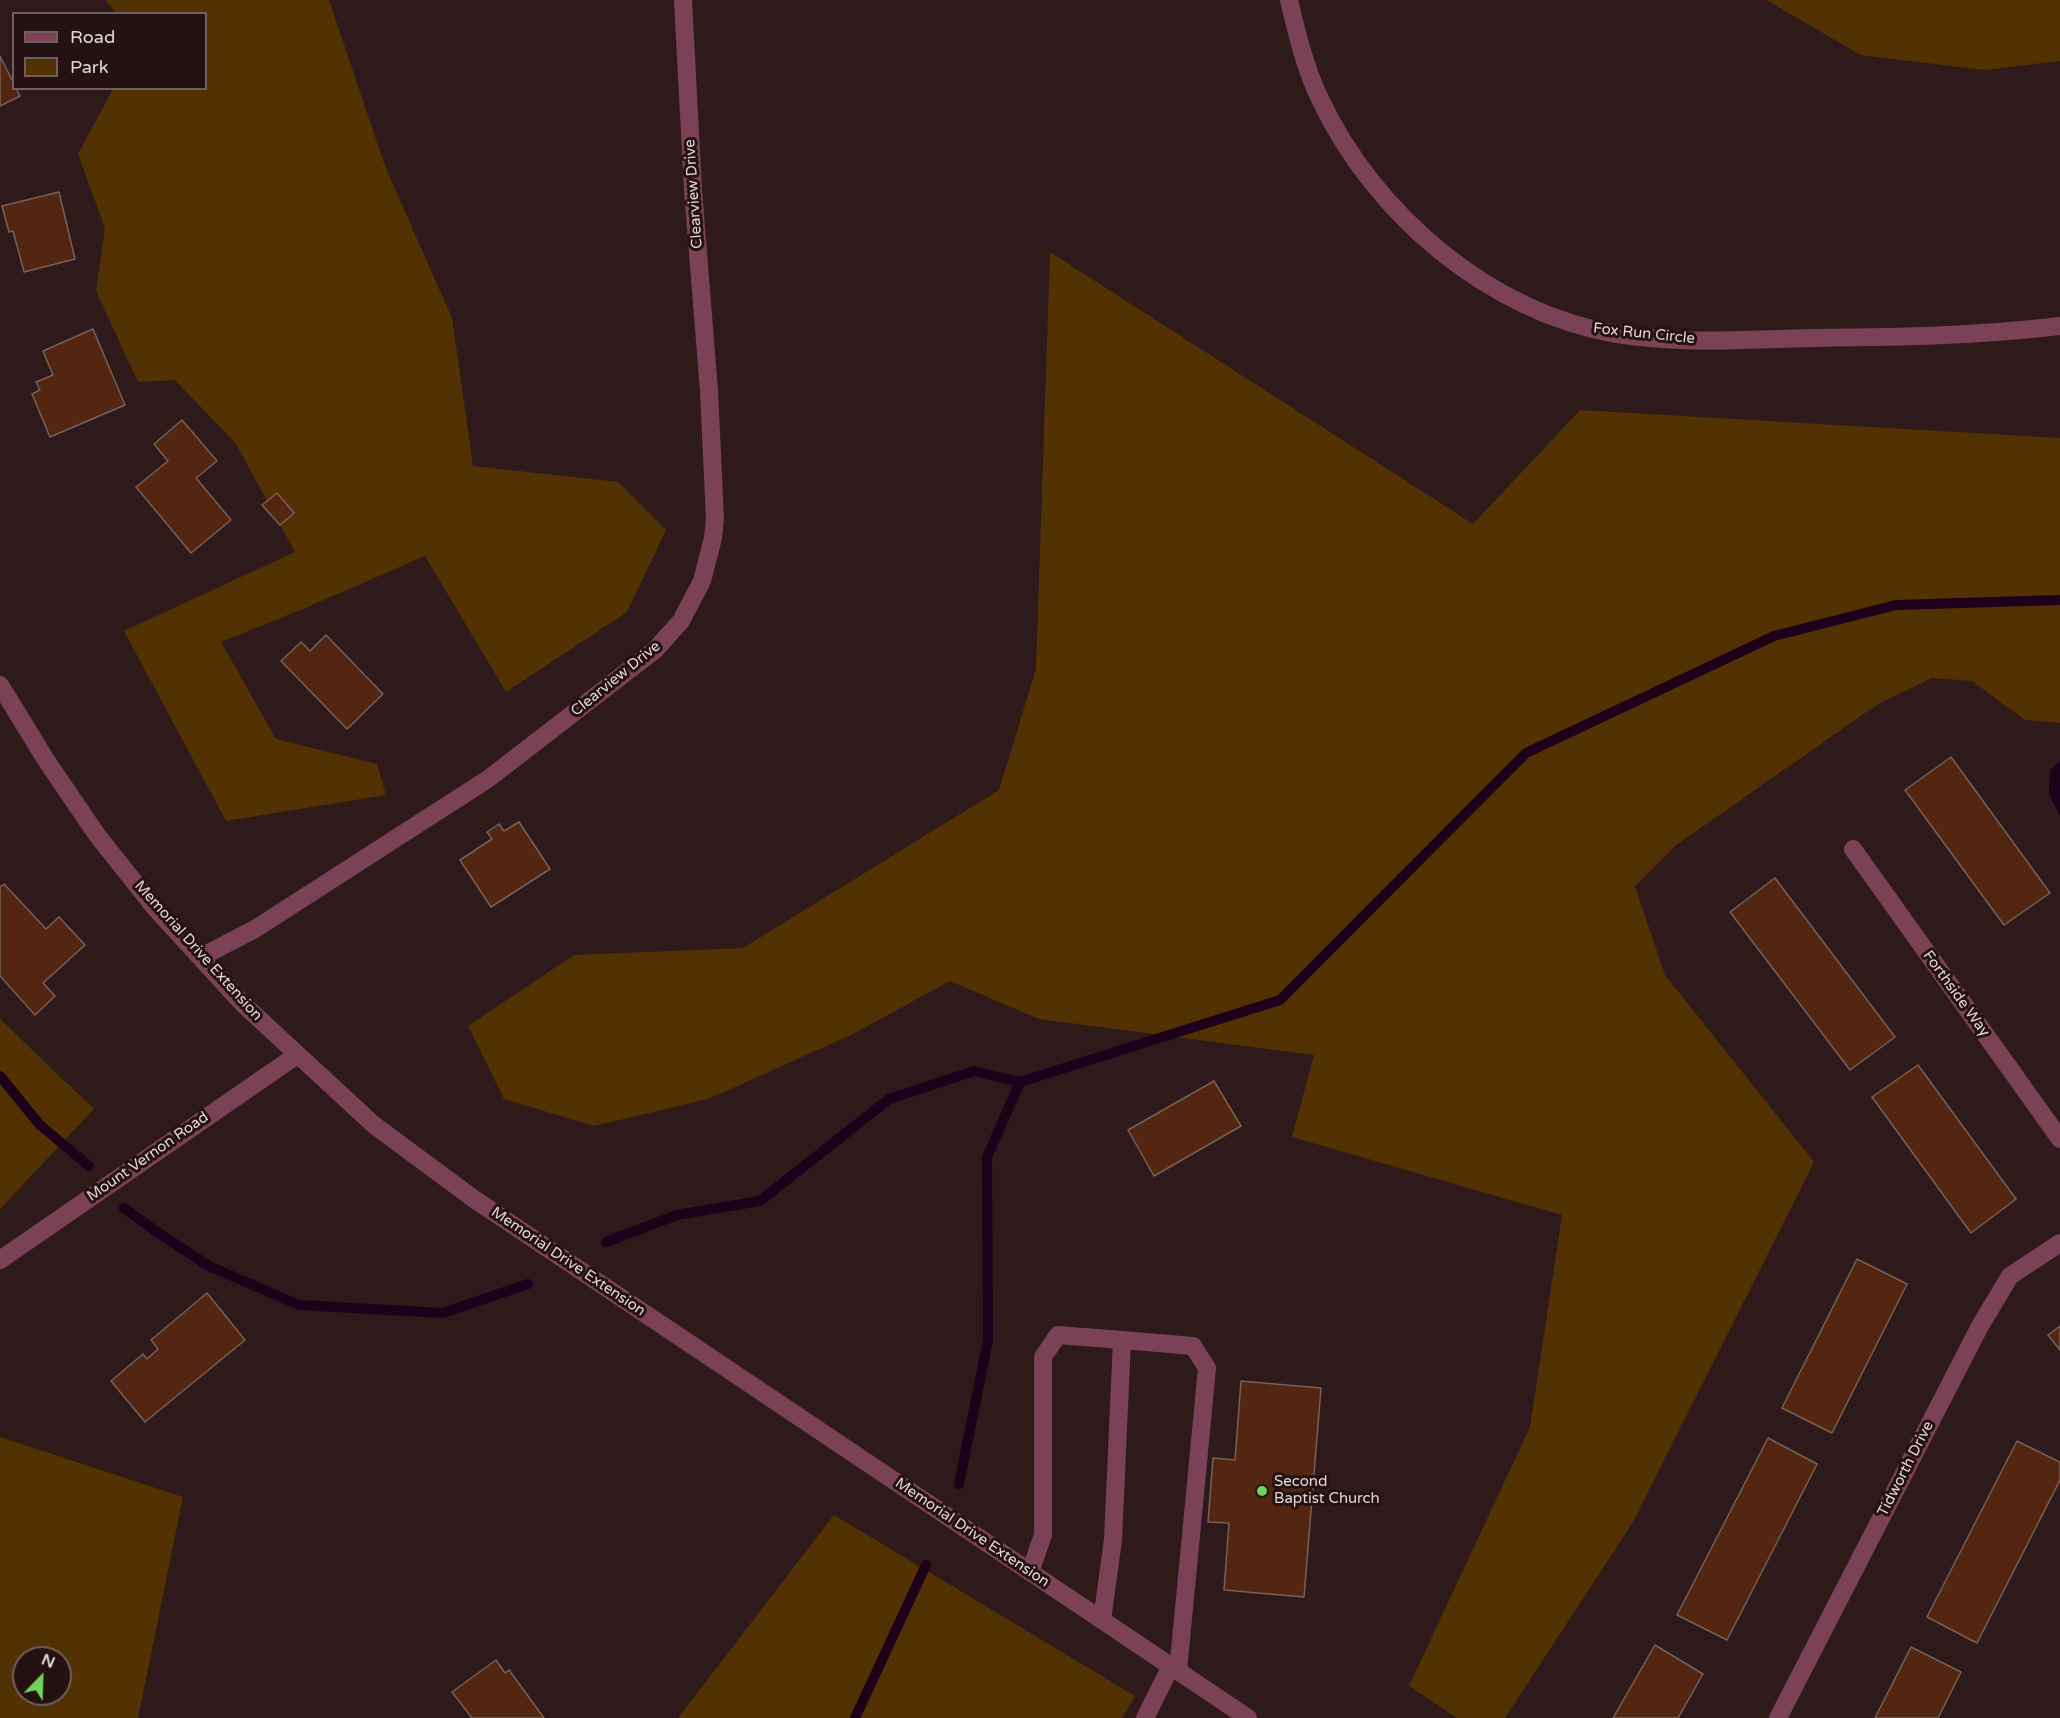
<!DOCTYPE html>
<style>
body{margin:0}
#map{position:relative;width:2060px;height:1718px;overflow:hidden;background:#2e1a1a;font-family:"Varela Round",sans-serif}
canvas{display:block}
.legend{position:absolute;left:12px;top:12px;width:195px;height:78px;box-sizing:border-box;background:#241111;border:2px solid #705f5f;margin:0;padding:8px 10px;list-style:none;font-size:18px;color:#e3d5d4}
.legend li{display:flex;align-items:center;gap:12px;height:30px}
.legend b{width:30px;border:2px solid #705f5f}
.north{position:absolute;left:12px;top:1646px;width:60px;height:60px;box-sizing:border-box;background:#241111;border:2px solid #705f5f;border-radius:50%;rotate:23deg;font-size:16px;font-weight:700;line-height:24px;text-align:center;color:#e3d5d4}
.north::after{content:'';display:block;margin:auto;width:21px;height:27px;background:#74d25b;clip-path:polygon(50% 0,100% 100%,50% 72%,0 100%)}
</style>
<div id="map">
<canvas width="2060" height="1718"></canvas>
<ul class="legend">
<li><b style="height:8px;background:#7b4257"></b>Road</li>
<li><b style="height:16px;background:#523103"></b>Park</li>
</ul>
<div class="north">N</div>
</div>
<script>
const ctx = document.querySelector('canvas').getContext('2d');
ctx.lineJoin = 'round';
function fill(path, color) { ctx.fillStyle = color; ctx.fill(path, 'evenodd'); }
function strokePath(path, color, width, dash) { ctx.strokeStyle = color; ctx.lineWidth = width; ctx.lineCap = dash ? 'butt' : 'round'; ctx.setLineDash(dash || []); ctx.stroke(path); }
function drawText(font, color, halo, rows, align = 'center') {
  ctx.font = font + ' "Varela Round",sans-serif'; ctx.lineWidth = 6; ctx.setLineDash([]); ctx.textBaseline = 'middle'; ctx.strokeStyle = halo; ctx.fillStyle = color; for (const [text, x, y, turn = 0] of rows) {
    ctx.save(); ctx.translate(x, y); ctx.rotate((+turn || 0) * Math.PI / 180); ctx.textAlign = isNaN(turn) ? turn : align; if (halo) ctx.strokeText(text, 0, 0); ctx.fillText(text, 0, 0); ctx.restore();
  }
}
fill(new Path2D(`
 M105,0H329L385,166L452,318L473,466L618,482L666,530L627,612L506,692L425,556L310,606L221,642L276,739L377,764L386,795L226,821L124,631L295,552L236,444L175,380L138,382L96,291L105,228L78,154L113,89L206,88V14L116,13Z
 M1766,0H2060V61L1984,70L1861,55Z
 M1050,252L1473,524L1580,410L2060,438V723L2025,720L1972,681L1932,678L1878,704L1675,846L1635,886L1665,975L1814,1162L1633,1522L1505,1718H1457L1409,1686L1530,1427L1562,1215L1292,1137L1314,1055L1039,1019L950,981L851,1035L708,1099L594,1126L504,1099L468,1026L574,955L743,948L999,790L1036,669Z
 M0,1019L94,1109L0,1209Z
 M0,1437L183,1497L138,1718H0ZM24,1658H60V1694H24Z
 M834,1515L1135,1696L1122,1718H678Z`), '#523103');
fill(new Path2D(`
 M2060,761V816L2049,794L2050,770Z`), '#1d0019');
strokePath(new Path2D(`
 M0,1076L40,1125L89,1166
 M124,1208L157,1232L209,1266L299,1305L443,1313L528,1284
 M606,1242L677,1215L760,1201L889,1099L974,1071L1020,1082L1280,1000L1526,753L1774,636L1896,605L2060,600
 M959,1484L988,1340L987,1157L1020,1082
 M855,1718L926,1565`), '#1d0019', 10);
const building = new Path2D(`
 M0,56L14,84V88H16L20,96L0,106Z
 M59,192L75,259L24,272L13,231L9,232L2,206Z
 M93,329L125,405L50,437L32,394L40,390L36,382L53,375L43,351Z
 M182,420L217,461L196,478L231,520L191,553L136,487L168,461L154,444Z
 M277,493L294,513L280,525L262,505Z
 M326,635L383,694L347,729L281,661L301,642L310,651Z
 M1951,757L2050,893L2004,925L1905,790Z
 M519,822L550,869L491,907L460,860L492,839L487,832L499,824L504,831Z
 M1775,878L1895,1037L1850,1070L1730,912Z
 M4,884L46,929L59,917L85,945L43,983L55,996L35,1015L0,976V887Z
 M1918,1065L2016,1199L1971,1233L1872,1097Z
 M1214,1081L1241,1126L1154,1176L1128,1130Z
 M1857,1259L1907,1284L1832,1433L1782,1408Z
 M207,1293L245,1340L145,1422L111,1381L143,1354L147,1359L158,1349L151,1340Z
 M2060,1326V1350L2048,1335Z
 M1241,1381L1321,1388L1304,1597L1224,1590L1229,1523L1208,1522L1213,1458L1235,1460Z
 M1768,1438L1817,1464L1727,1640L1677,1615Z
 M2017,1441L2060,1462V1480L1977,1643L1927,1617Z
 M1655,1645L1703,1674L1678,1718H1613Z
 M1911,1647L1961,1672L1938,1718H1875Z
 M496,1660L505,1673L509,1670L544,1718H472L452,1692Z`);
fill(building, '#532611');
strokePath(building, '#776158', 1.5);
strokePath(new Path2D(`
 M1289,0C1297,34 1305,68 1320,99C1374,214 1489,312 1616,334C1681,345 1749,339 1815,338C1897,337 1978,336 2060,326
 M0,685L46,760L97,835L155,908L243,1004L374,1125L474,1199L1248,1718
 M1853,849L2060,1139
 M201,957L255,929L488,779L655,650L681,621L702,581L713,538L715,519L709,391L693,190L683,0
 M0,1260L297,1055
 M1122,1340L1193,1346L1207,1368L1178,1671
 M1030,1572L1043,1535V1357L1058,1335L1122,1340L1113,1540L1102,1620
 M1145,1718L1171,1666
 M1778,1718L1980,1326L2010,1276L2060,1243`), '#7b4257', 18);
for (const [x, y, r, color] of [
 [1262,1491,6,"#74d25b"]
]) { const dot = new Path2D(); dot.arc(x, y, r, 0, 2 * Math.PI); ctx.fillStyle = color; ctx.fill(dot); strokePath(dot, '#241111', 2); }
drawText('15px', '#e3d5d4', '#241111', [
 ["Clearview Drive",694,194,-94],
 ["Fox Run Circle",1644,334,6],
 ["Clearview Drive",616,679,-39],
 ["Memorial Drive Extension",198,951,48],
 ["Forthside Way",1956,994,54],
 ["Mount Vernon Road",148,1157,-35],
 ["Memorial Drive Extension",568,1262,34],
 ["Tidworth Drive",1906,1469,-63],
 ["Memorial Drive Extension",972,1533,34]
]);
drawText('15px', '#e3d5d4', '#241111', [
 ["Second",1274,1482],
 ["Baptist Church",1274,1499]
], 'left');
</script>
